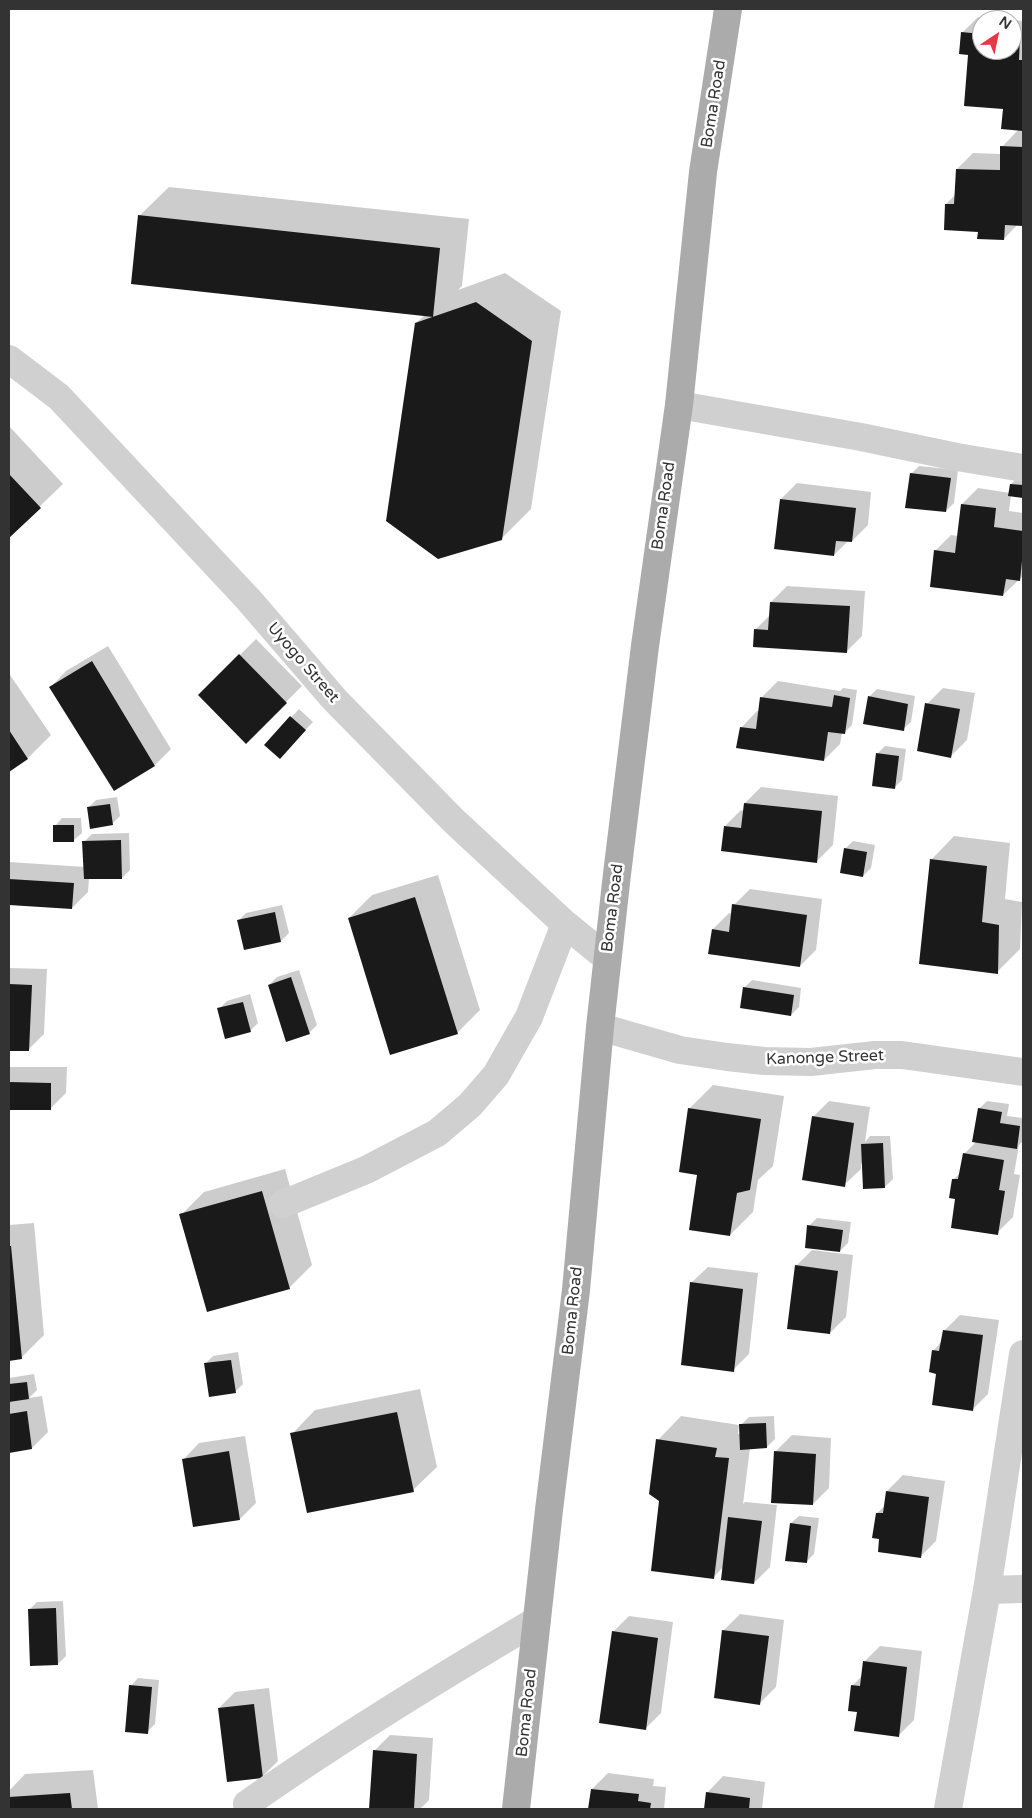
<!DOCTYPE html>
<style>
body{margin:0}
#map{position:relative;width:1032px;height:1818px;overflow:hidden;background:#fff;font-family:"Varela Round",sans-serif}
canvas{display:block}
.frame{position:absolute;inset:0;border:10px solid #333;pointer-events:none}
.north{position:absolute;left:972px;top:10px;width:50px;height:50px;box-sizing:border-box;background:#fff;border:1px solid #adadad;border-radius:50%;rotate:34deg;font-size:14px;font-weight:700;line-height:20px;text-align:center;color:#333}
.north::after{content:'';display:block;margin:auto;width:18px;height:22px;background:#e63946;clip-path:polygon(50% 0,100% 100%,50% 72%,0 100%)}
</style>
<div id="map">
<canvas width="1032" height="1818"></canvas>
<div class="frame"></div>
<div class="north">N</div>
</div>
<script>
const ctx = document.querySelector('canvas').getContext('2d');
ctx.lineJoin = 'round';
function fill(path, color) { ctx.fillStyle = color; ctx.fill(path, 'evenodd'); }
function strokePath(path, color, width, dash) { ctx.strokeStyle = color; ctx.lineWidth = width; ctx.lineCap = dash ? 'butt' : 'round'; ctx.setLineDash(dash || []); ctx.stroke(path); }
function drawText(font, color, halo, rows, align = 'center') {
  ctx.font = font + ' "Varela Round",sans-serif'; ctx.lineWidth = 5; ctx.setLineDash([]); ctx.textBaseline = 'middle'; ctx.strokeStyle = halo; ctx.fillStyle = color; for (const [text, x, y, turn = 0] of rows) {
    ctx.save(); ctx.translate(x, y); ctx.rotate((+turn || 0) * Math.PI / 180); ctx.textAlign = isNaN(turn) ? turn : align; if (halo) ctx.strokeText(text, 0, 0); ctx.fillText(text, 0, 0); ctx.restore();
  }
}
fill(new Path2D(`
 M978,17L1023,21V224H1018L1004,239L979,230L946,204L955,195L957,169L973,153L1001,154L1002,147L1019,129L970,54L962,33ZM982,20H1012V50H982Z
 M169,187L469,219L462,286L458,290L505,273L561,311L531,509L501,539L416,323L425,315L139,216Z
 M9,426L63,484L9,536Z
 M919,466L958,470L954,503L946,511L911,474Z
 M1019,476L1023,477V497L1011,495L1009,511L1023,513V576L1003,595L935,551L951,535L958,536L962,504L978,488L1010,493L1011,484Z
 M797,483L871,492L868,525L852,541H848L834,555L776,548L781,499Z
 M787,586L865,591L862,636L846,652L755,630L770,615L771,602Z
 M256,639L302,686L246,742L200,695Z
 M108,646L171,749L155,765L114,790L51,687L66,671Z
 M9,664L10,675L51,735L28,758L9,771Z
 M778,681L840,691L843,688L857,690L852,725L844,733H842L840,744L824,760L741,728L757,711L760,712L762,697Z
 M943,688L975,693L967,740L951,756L927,704Z
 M877,689L915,696L911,722L903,729L869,697Z
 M299,709L313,722L280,757L266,744Z
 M885,746L906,749L902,780L894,788L877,754Z
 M761,787L838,796L833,845L817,861L725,826L741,810L744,811L745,803Z
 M117,797L120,816L112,824L88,808L96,800Z
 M62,818H81L82,833L74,840L55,826Z
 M129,833L130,870L122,878H89L88,892L72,908L9,904V862L85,867L84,842L92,834Z
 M954,836L1010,843L1005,899L1022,902L1020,949L997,972L931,860Z
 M853,841L875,845L871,868L863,876L845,849Z
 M438,875L480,1010L457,1033L349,918L372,895Z
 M750,889L822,899L816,950L800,966L713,929L729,913L732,914L734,905Z
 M282,905L289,933L281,941L245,948L238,921L246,913Z
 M9,968L47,969L44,1034L28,1050L9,1049Z
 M299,970L317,1025L310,1032L287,1040L269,985L277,977Z
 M752,980L801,988L799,1007L791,1015L744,988Z
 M250,994L258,1023L250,1031L219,1009L227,1001Z
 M9,1067H67L66,1093L50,1109H9Z
 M713,1085L784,1096L773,1166L758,1180L753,1212L730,1235L699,1173L680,1171L690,1108Z
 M829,1101L870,1107L865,1142L870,1136H890L893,1179L885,1187L861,1163V1169L844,1185L813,1117Z
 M987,1101L1009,1104L1007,1116L1023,1118V1141L1019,1145L1014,1174L1020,1175L1013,1217L997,1233L957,1198L953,1180L961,1172L964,1154L976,1142L979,1109Z
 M285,1169L312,1265L289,1288L181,1215L204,1192Z
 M817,1218L851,1222L848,1243L840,1251L809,1226Z
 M34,1223L44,1335L21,1358L9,1359V1225Z
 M812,1250L853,1255L846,1317L830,1333L796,1266Z
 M708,1267L758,1273L749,1354L733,1370L691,1283Z
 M960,1315L999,1320L988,1394L972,1410L938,1373L933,1351L942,1341L944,1331Z
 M238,1352L243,1384L235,1392L205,1364L213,1356Z
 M34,1374L37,1390L29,1398L42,1396L48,1432L32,1448L9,1451V1378Z
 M420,1389L437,1467L413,1490L292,1434L315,1410Z
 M681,1416L739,1425L738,1434H741V1425L749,1417L774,1416L775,1439L767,1447L750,1448L743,1504L745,1502L777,1505L770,1567L754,1583L723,1567L713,1578L661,1501L658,1440Z
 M792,1435L831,1438L829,1488L813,1504L776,1451Z
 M245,1436L256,1503L240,1519L183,1460L199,1443Z
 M903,1475L945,1481L936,1541L920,1557L881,1538L877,1513L886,1505L887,1491Z
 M799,1516L819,1518L814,1554L806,1562L791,1523Z
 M63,1601L66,1656L58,1664L29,1610L37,1602Z
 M740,1614L784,1620L776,1687L760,1703L715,1697L724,1630Z
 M629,1616L673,1622L661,1713L645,1729L613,1632Z
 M880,1646L922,1651L914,1720L898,1736L858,1711L852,1686L862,1676L864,1662Z
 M138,1678L159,1680L155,1724L147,1732L131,1686Z
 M269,1688L278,1761L262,1777L219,1708L235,1692Z
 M390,1735L433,1738L429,1800L420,1809H370L374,1751Z
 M93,1770L98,1809H9V1791L25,1774Z
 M608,1773L654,1779L653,1786L666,1787L664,1809H590L592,1789Z
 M723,1776L765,1782L762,1809H705L707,1793Z`), '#0003');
fill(new Path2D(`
 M961,32L982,34V50H1012V37H1020L1019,60H1023V131L1001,129L1003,109L964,106L968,55L959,54Z
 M1000,146L1023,147V226L1005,225L1004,240L977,239L978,232L944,230L945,204H954L956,169L1000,170Z
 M138,215L440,248L433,317L131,284Z
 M476,302L532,341L502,540L438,559L386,521L415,323Z
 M910,473L951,478L946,512L905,508Z
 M9,474L41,508L9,538Z
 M1010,484L1023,485V498L1008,496Z
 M780,499L856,508L852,542L836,541L834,556L774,549Z
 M961,504L996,508L994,527L1023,531V551L1020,581L1006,579L1003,596L930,587L934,550L955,553Z
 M770,602L850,606L847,653L753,647L754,629L768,630Z
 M239,654L287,703L246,744L198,695Z
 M92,661L155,766L114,791L49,687Z
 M834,695L850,698L845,734L828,732L824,761L736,748L740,727L756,729L760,697L832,707Z
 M868,696L908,704L904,731L863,724Z
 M925,703L960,709L951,758L917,751Z
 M290,716L306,730L280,759L264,745Z
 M9,730L28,759L9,772Z
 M876,753L899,756L895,789L872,786Z
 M744,803L822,811L817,863L721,851L724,826L741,828Z
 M110,804L113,825L90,829L87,807Z
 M53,825H74V842H53Z
 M121,840L122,879H84L82,841Z
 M844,848L867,852L863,877L840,873Z
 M930,859L987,866L982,922L999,925L998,974L919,964Z
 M9,879L74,883L72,909L9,905Z
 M415,897L458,1034L390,1055L348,918Z
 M732,904L807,915L800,967L708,954L712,929L729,932Z
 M275,912L281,942L244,950L237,920Z
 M291,977L310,1034L286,1042L268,985Z
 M9,984L32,985L29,1051H9Z
 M743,987L794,995L791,1016L740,1008Z
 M243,1002L251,1032L225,1039L217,1008Z
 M9,1082L51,1083V1110H9Z
 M688,1108L761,1119L750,1190L737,1193L730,1236L689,1230L697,1175L679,1172Z
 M978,1108L1002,1112L1000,1123L1020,1126L1017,1149L972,1142Z
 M812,1116L854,1123L845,1187L802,1180Z
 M883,1143L885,1188L863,1189L861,1144Z
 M963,1153L1004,1160L999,1190L1005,1191L998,1235L951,1228L955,1199L949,1198L952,1179H958Z
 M262,1191L290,1289L207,1312L179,1214Z
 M807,1225L843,1230L840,1252L805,1248Z
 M9,1246H11L22,1359L9,1361Z
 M795,1265L838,1271L830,1334L787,1329Z
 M690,1282L743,1289L734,1372L681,1365Z
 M943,1330L983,1335L973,1411L932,1405L936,1374L929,1372L932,1350L939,1351Z
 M231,1360L236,1393L209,1397L204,1363Z
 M27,1382L29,1399L9,1402V1384Z
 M27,1411L32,1449L9,1453V1414Z
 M397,1412L414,1492L307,1513L290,1433Z
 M766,1423L767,1448L740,1450L739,1424Z
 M656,1439L717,1448L715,1457L729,1458L714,1579L651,1571L659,1501L649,1494Z
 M229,1451L240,1520L193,1527L182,1459Z
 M774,1451L816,1454L813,1505L771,1503Z
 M886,1491L929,1497L921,1558L878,1552L879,1539L872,1538L876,1513H883Z
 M728,1517L762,1521L754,1584L721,1580Z
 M790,1523L811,1526L807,1563L785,1561Z
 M56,1608L58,1665L30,1666L28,1609Z
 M722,1630L769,1636L760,1705L714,1698Z
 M612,1631L658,1638L646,1730L599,1723Z
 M863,1661L907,1667L899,1737L854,1731L857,1712L848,1711L851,1685L860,1686Z
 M129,1685L152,1687L148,1734L125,1732Z
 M254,1704L263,1778L227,1782L218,1708Z
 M373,1750L417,1754L414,1809H369Z
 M591,1789L639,1794L638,1801L651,1803L650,1809H588Z
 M706,1792L750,1798L749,1809H704Z
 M70,1793L72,1809H9V1797Z`), '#1a1a1a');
strokePath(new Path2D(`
 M9,359L59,397L248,599L335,700L396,762L454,821L565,924L607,958
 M679,405L861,437L957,457L1023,468
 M600,1027L680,1050L727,1057L764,1061L811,1062L875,1055H902L1023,1072
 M283,1204L366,1170L437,1133L470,1105L496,1075L529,1017L565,924
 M987,1590L1023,1589
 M247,1804C341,1738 438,1679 537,1620
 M948,1809L987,1590L1023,1354`), '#d0d0d0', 28);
strokePath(new Path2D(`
 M516,1809L549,1510L576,1290L600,1027L617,874L645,646L679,405L703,172L728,9`), '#ababab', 28);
drawText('16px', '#333', '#fff', [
 ["Boma Road",714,104,-81],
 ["Boma Road",664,506,-82],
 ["Uyogo Street",303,663,49],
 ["Boma Road",613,908,-83],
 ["Kanonge Street",825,1058,-2],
 ["Boma Road",573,1311,-84],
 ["Boma Road",527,1713,-84]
]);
</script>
